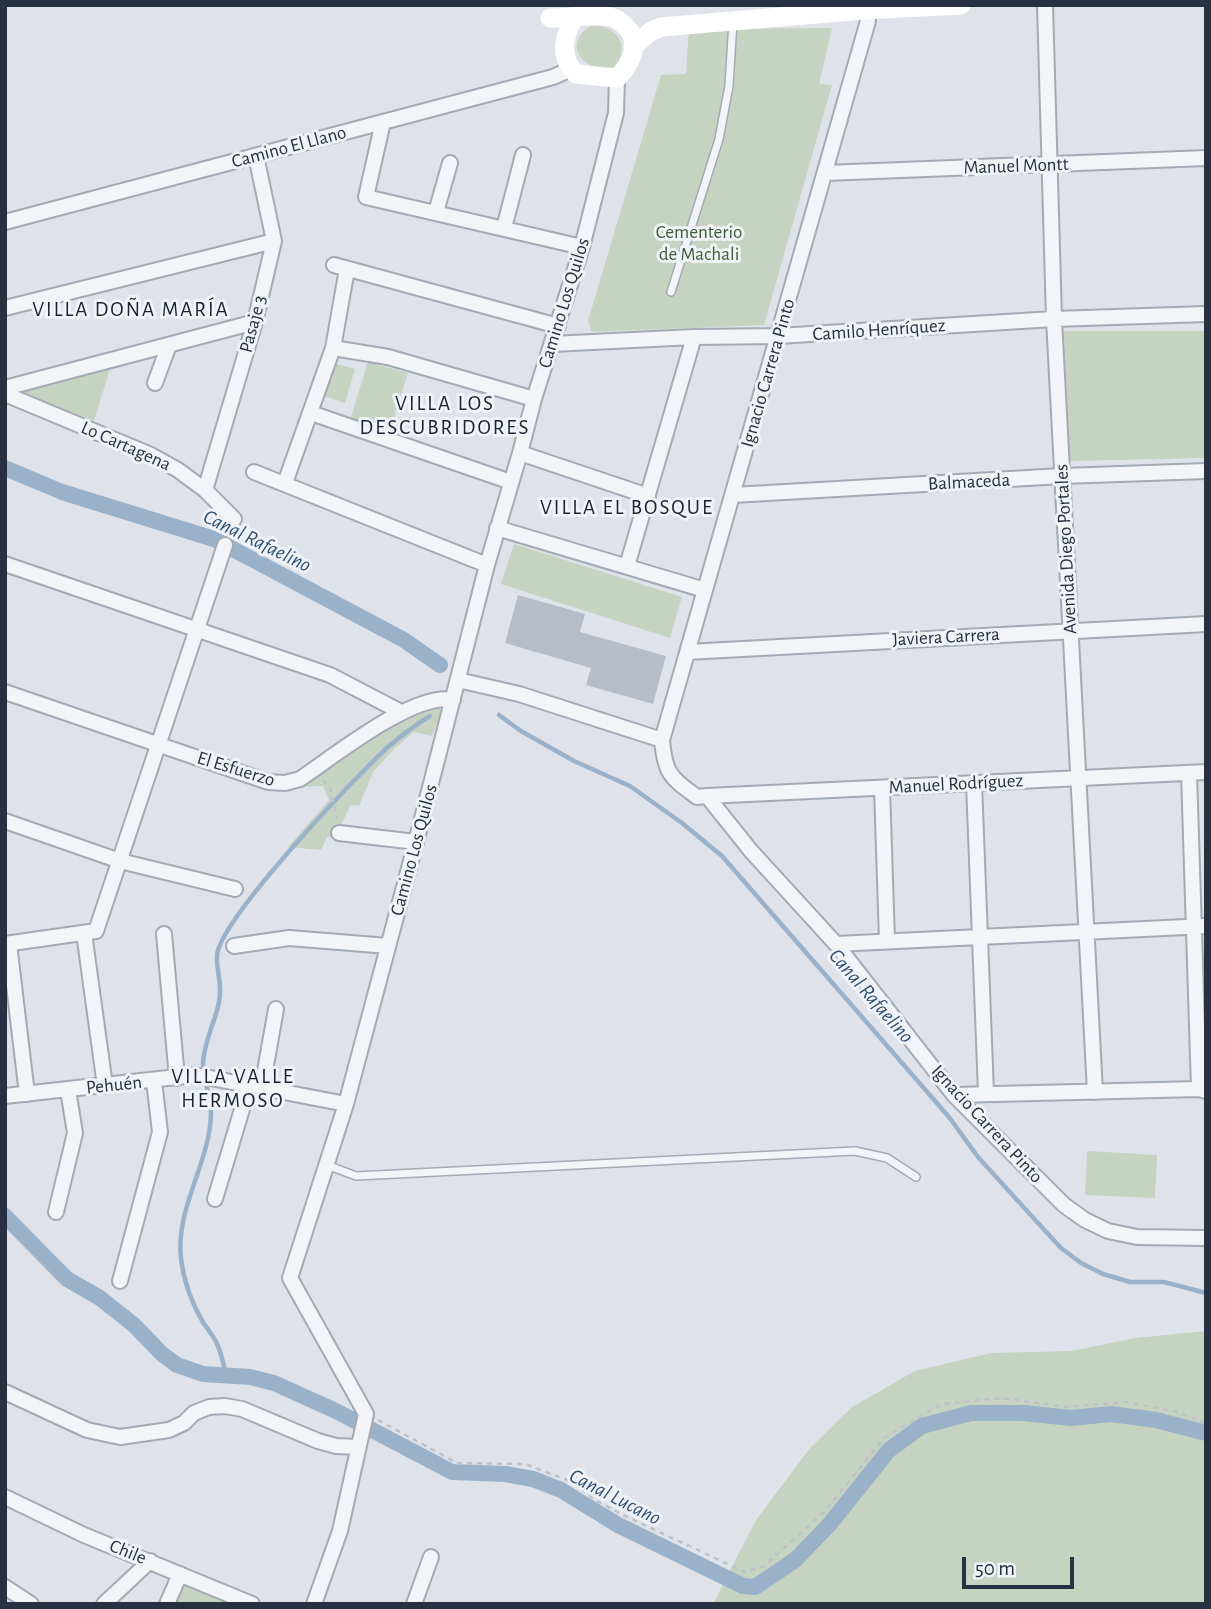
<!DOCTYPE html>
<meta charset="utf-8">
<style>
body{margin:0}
#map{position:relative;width:1211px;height:1609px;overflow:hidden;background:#dfe3e9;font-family:"Alegreya Sans",sans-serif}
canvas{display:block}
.frame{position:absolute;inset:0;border:7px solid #283141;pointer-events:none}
.scale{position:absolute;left:962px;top:1557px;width:112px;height:32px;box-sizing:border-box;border:4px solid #283141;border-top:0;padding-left:9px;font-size:21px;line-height:24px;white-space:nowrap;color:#283141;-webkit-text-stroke:5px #eff2f6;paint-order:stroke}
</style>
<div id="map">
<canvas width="1211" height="1609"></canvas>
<div class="frame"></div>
<div class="scale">50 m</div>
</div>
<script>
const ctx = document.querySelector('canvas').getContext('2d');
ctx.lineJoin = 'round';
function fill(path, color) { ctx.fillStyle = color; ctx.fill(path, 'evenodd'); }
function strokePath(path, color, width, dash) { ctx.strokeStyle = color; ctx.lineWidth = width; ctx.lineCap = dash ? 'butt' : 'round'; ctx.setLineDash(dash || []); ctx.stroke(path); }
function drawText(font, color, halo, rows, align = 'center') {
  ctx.font = font + ' "Alegreya Sans",sans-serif'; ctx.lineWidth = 6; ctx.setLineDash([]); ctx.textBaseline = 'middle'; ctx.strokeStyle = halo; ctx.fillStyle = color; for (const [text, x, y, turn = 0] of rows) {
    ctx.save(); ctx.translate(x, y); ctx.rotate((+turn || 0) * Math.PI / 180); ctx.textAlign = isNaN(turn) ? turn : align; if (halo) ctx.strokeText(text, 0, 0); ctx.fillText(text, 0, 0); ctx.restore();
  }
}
fill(new Path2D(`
 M592,25C617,26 631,45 615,68C585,74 559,45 592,25Z
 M832,28L819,84L832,85L764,325L592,332L588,321L661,75L686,74L689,29Z
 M1064,331H1206V458L1070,461Z
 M368,362L408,373L389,432L350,420Z
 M333,363L355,369L345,403L323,396Z
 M110,369L94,421L17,392Z
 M514,544L682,597L670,638L501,584Z
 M443,708L432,736L414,732L395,748L373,772L359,806L351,805L335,837H327L321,850L288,847L329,800L323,786L299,787L412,715L423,710Z
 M1087,1151L1157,1155L1155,1198L1085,1195Z
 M1206,1331V1604H713L756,1520L810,1448L852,1407L915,1371L991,1353L1072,1351L1135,1338Z
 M185,1582L234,1604H176Z`), '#c5d3c0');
strokePath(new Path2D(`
 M499,715L521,731L574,761L630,786L682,823L722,856L949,1117L978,1157L1038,1223L1061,1248L1081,1263L1103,1274L1130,1282H1164L1206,1293
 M227,1377C224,1367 222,1356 218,1346C215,1338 209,1331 204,1324C192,1304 184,1282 181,1259C175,1209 209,1165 211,1115C212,1098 203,1081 203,1063C204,1041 215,1023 219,1002C223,986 216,970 217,955C221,918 356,776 388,747C401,736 415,725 430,716`), '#99b2ca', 4.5);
strokePath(new Path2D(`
 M5,468L62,492L214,539L404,640L440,665
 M5,1216L67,1279L100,1298L134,1325L162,1354L177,1365L203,1374L250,1377L274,1383L336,1411L452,1472L505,1474L533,1479L561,1490L618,1525L743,1586L755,1587L795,1560L829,1525L889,1450L922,1426L971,1413H1023L1071,1418L1111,1414L1156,1420L1206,1433`), '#99b2ca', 16);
fill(new Path2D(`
 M518,595L585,614L580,632L666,656L653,704L586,685L591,668L505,643Z`), '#b6bdc6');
const service = new Path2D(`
 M671,292L719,139L729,86L733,21
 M327,1165L356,1176L855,1151L887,1158L916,1177`);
const minor = new Path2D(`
 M1045,5L1054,319L1095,1092
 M383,122L366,197L582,247
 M825,173L1206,158
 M436,212L450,163
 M5,222L553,77L571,69
 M504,228L523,155
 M334,265L558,326
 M5,308L274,241
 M552,344L694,337L778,336L1054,319L1206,314
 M333,348L388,357L534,399
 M155,383L169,345
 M5,388L255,322
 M5,394L151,455L178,470L205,490L234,519
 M311,413L511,482
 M520,453L648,496
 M254,472L487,565
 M285,483L333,348L347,269
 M205,490L255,322L274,241L256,156
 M733,495L1062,476L1206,471
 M497,528L705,590
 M5,564L330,675L401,712
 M627,566L694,337
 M687,652L1206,624
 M458,680L519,694L662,740C665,774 670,777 697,797L707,796L751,851L836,944L954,1095L1064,1205L1085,1220L1108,1231L1137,1237L1206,1238
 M5,692L268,782L285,783L300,779C333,757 415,691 453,700
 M662,740L868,21L864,5
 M1189,773L1199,1089
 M974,783L986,1093
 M882,788L887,941
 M707,796L1206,772
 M5,821L120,861L235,889
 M339,833L416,842
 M84,933L105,1086
 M164,934L177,1078
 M5,944L96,931L225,545
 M9,944L27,1094
 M836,944L1206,926
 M234,946L289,938L388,946
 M262,1088L276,1009
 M954,1095L1199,1089L1206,1091
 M5,1096L195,1075L346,1104
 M215,1199L249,1086
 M56,1212L75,1133L68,1090
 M120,1281L160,1132L154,1081
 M5,1392L87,1430L120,1437L169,1430L184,1423L194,1413L209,1407L225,1406L242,1409L318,1441L336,1446L358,1447
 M5,1497L84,1535L252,1604
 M5,1587L31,1604
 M104,1604L150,1561
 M167,1604L180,1574
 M314,1604L340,1531L366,1414L290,1278L346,1104L416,842L487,565L520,453L534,399L582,247L616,113L617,78
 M414,1604L431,1557`);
strokePath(service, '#a4aab3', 10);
strokePath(minor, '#a4aab3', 18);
strokePath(new Path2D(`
 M323,780L330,788L337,819
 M378,1420L457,1463L525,1464L575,1483L593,1499L625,1516L745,1572L764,1566L825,1511L885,1437L942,1404L1001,1398L1067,1407L1125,1402L1178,1412L1206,1423`), '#bdc1c8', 2.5, [5, 5]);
strokePath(service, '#f2f4f7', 7);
strokePath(minor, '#f2f4f7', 14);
strokePath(new Path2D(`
 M550,18C568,18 593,14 611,17C616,18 621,22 625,26C643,42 630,65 617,78L576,74C559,56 563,38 574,18
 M633,47L650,32L661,27L864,10L961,5`), '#fff', 19);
drawText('19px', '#283141', '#eff2f6', [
 ["Camino El Llano",289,147,-15],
 ["Manuel Montt",1016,166,-2],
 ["Camino Los Quilos",564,303,-73],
 ["Pasaje 3",253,324,-75],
 ["Camilo Henríquez",879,330,-4],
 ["Ignacio Carrera Pinto",768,373,-74],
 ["Lo Cartagena",126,446,24],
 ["Balmaceda",969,482,-3],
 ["Avenida Diego Portales",1066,549,-93],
 ["Javiera Carrera",946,637,-3],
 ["El Esfuerzo",236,769,17],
 ["Manuel Rodríguez",956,784,-3],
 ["Camino Los Quilos",414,850,-75],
 ["Pehuén",114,1085,-6],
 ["Ignacio Carrera Pinto",987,1124,47],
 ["Chile",128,1552,22]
]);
drawText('19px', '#3d5d34', '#eff2f6', [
 ["Cementerio",699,232],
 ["de Machali",699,254]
]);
ctx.letterSpacing = '2px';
drawText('21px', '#1a2232', '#eff2f6', [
 ["VILLA DOÑA MARÍA",131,310],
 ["VILLA LOS",445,404],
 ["DESCUBRIDORES",445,428],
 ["VILLA EL BOSQUE",627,508],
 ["VILLA VALLE",233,1077],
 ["HERMOSO",233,1101]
]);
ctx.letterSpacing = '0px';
drawText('italic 21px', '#305176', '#eff2f6', [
 ["Canal Rafaelino",257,541,26],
 ["Canal Rafaelino",871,996,49],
 ["Canal Lucano",615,1497,27]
]);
</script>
